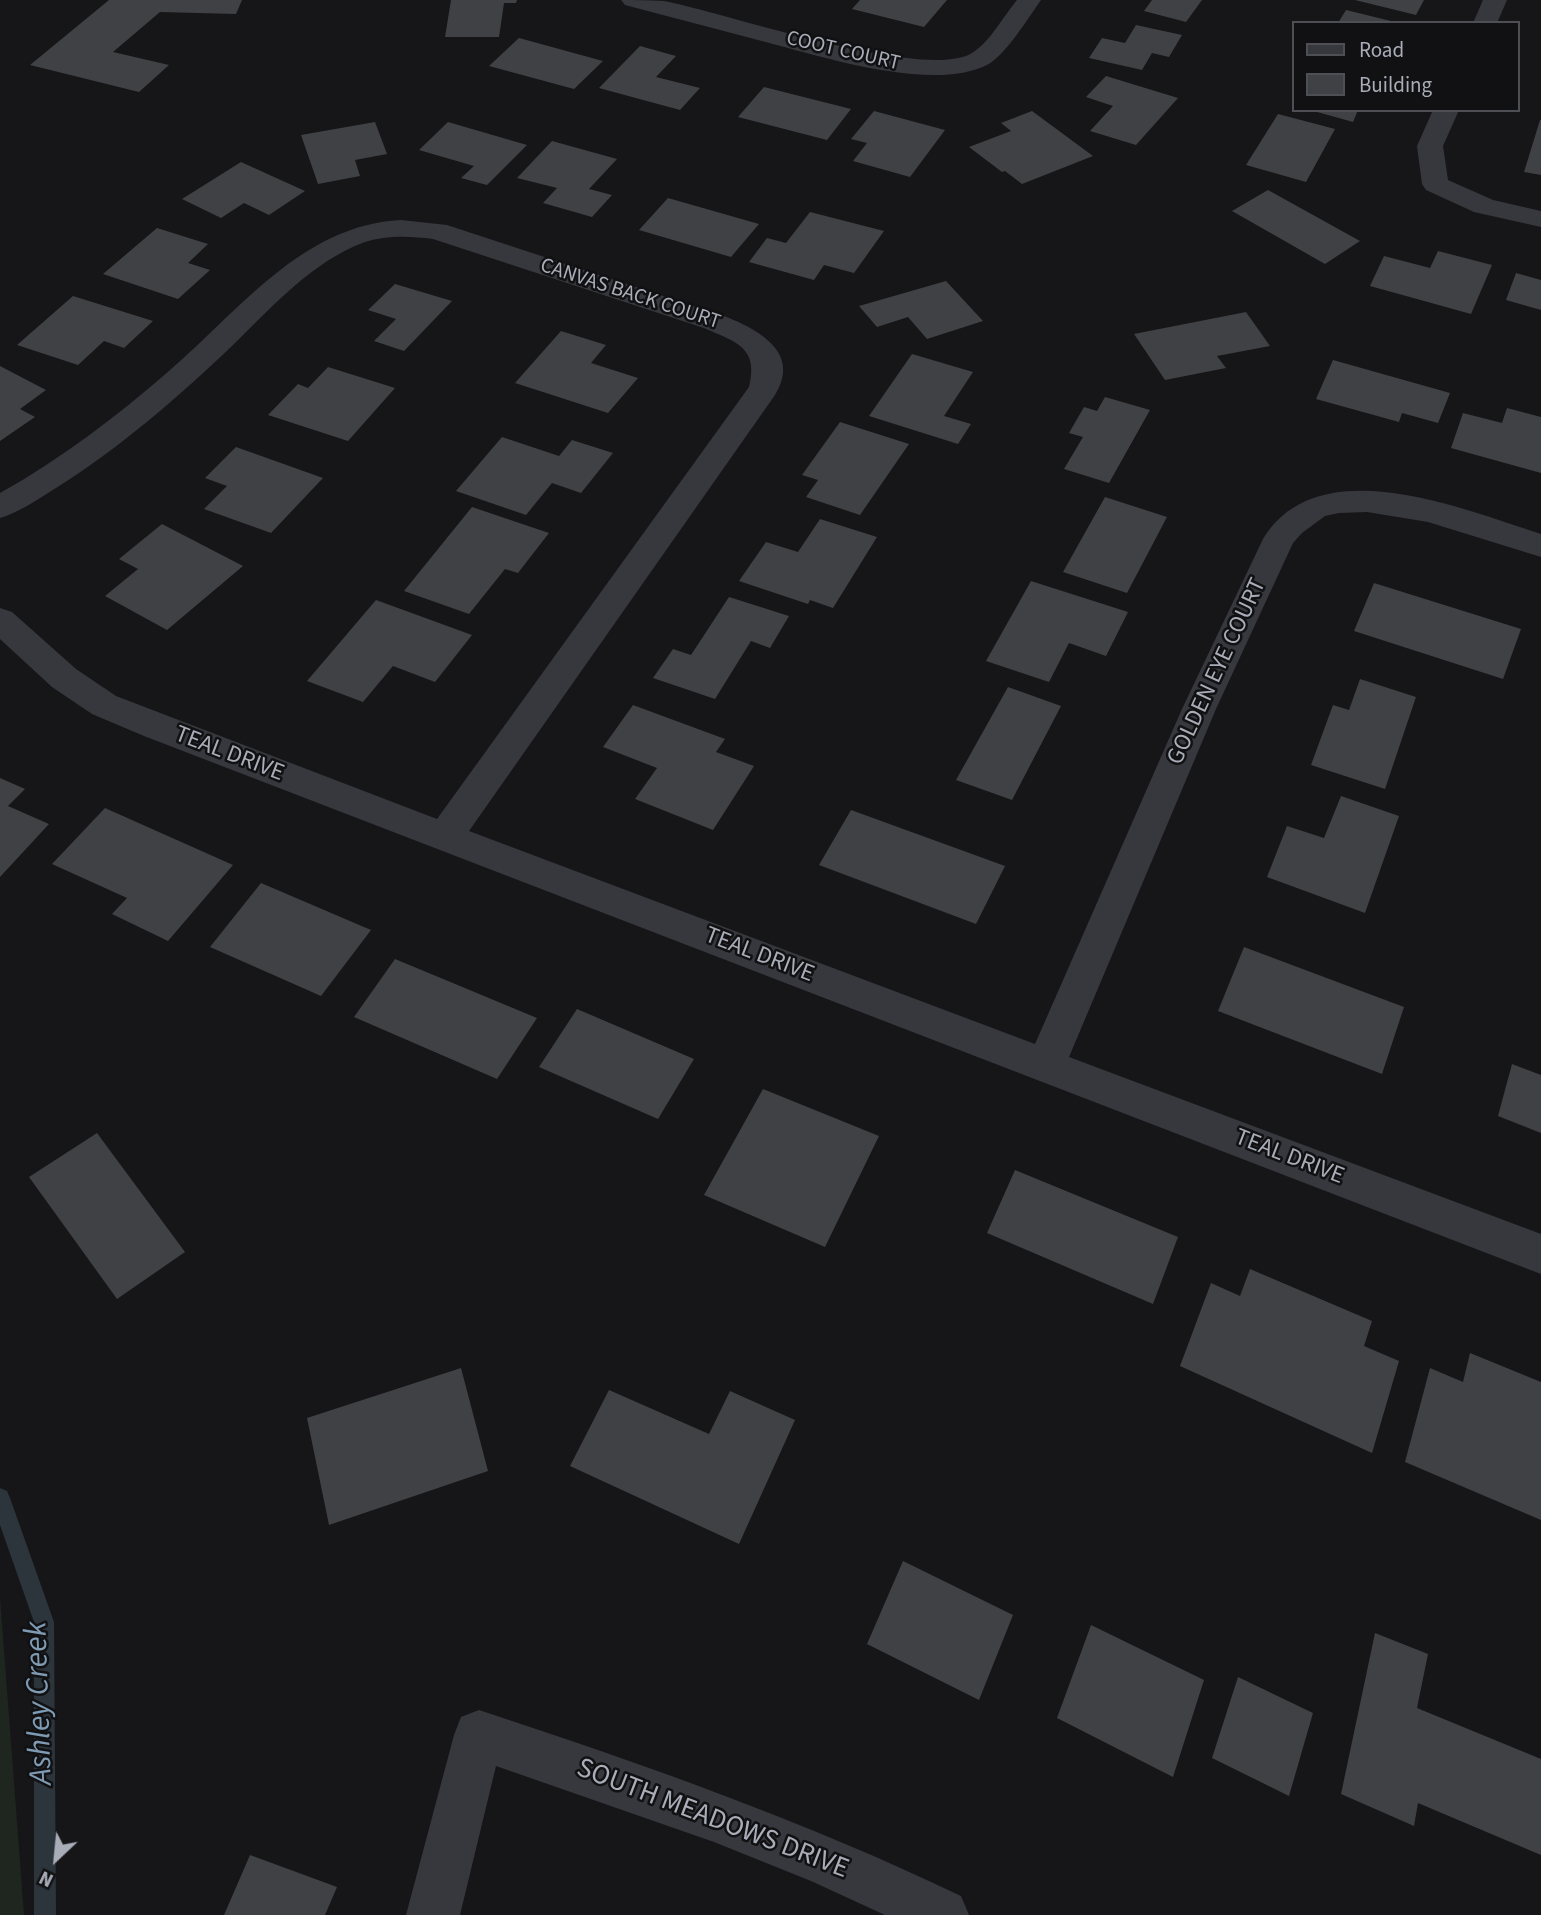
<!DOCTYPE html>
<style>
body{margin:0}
#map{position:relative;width:1541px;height:1915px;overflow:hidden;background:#161618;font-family:"Source Sans 3",sans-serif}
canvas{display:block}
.legend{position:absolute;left:1292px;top:21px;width:228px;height:91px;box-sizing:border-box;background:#111113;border:2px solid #4d4f55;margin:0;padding:9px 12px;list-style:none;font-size:21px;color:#a8adb8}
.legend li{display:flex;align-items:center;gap:14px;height:35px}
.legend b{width:35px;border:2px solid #4d4f55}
.north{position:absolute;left:21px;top:1824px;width:70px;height:70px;-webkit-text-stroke:5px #111113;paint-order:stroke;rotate:206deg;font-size:19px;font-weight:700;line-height:28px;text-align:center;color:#a8adb8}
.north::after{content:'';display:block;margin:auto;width:24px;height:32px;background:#a8adb8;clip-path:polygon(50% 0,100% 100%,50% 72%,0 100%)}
</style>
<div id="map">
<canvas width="1541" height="1915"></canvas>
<ul class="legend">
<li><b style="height:9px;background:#37383d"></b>Road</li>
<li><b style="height:19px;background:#404145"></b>Building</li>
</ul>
<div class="north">N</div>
</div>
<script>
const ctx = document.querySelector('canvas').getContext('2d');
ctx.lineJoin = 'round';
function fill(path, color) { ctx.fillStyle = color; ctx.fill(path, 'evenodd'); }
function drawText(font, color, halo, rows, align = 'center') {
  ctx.font = font + ' "Source Sans 3",sans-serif'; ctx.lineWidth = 5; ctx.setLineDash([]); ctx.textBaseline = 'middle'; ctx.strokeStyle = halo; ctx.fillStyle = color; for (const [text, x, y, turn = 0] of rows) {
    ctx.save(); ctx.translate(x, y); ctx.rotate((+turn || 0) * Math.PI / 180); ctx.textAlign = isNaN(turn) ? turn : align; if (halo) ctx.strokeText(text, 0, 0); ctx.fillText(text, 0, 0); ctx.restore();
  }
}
fill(new Path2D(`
 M0,1597L24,1915H0Z`), '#1e261f');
fill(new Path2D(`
 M0,1488L7,1491L10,1498L54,1622L56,1915H34V1622L0,1525Z`), '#2c353c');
fill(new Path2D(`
 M109,0H242L236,14L160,12L113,52L169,65L139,92L30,65Z
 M451,0H517L516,3H504L499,37H445Z
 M860,0H947L924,27L852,9Z
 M1152,0H1202L1186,22L1144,11Z
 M1355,0H1424L1416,15Z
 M1346,10L1395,22V23H1338Z
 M1136,25L1182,35L1169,57L1152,53L1142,70L1089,58L1102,38L1125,43Z
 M519,38L603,61L574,89L489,66Z
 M640,46L676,56L656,77L700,88L680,110L599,88Z
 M1106,76L1178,98L1136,145L1090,131L1113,106L1086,97Z
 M764,87L851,109L827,140L738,117Z
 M1310,110H1358L1353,122Z
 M874,111L945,130L910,177L853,161L867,143L851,139Z
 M1032,111L1093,156L1022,184L1005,171L1002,172L969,147L1011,131L1001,123Z
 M1278,114L1335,129L1306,182L1246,165Z
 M1540,120H1541V175L1524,172Z
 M375,122L387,154L355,160L360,176L318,184L301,135Z
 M448,122L527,145L487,185L461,178L474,166L419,150Z
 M552,141L617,159L589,189L612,195L592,217L543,203L557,188L517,178Z
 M241,162L305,191L269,215L244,203L221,218L182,199Z
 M1268,190L1360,241L1325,264L1232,211Z
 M668,198L759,224L731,257L639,230Z
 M810,212L884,231L854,273L824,265L814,280L749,262L767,238L786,243Z
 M157,228L208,244L188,263L210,270L178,299L103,274Z
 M1438,251L1492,265L1471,314L1370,286L1384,256L1430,268Z
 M1516,273L1541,280V310L1506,300Z
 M946,281L983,321L927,339L908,317L877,327L859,306Z
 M395,284L452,301L404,351L374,341L396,319L368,310Z
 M73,296L153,321L124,348L104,341L78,365L17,345Z
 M1246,312L1270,346L1217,356L1226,368L1165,380L1134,334Z
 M561,331L606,345L591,363L638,378L608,413L515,383Z
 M912,354L973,372L944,416L971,424L958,444L869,416Z
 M1333,360L1450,393L1438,423L1402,413L1399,422L1316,399Z
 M0,366L46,390L20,409L35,417L0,441Z
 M328,367L395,388L348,441L268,415L298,384L308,388Z
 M1105,397L1150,410L1109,483L1064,469L1083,437L1069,433L1084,407L1097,411Z
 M1507,408L1541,417V473L1451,448L1463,413L1502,423Z
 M840,422L909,444L860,515L806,497L818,480L802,475Z
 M502,437L559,456L572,440L613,453L581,493L552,483L526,515L456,491Z
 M236,447L323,478L271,533L204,509L227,486L205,478Z
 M1105,497L1167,517L1127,593L1063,572Z
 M472,507L549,533L518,573L505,569L469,614L404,591Z
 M820,519L877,537L833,608L810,600L808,604L739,581L766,542L798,552Z
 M162,524L243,566L167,630L105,596L138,569L119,559Z
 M1031,581L1128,612L1106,656L1069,643L1049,682L986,661Z
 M1374,583L1521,629L1503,679L1354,631Z
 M729,597L789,616L770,648L751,641L715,699L653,678L673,649L691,655Z
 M376,600L472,635L435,682L393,666L363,702L307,681Z
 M1360,679L1416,697L1385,789L1311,765L1333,705L1349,710Z
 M1008,687L1061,706L1012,800L956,780Z
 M633,705L725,739L716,752L754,766L713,830L635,799L657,768L603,747Z
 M0,778L25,789L8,806L49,824L0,877Z
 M1341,796L1399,816L1365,913L1267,877L1287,826L1324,838Z
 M105,808L233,865L168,941L112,914L127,898L52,864Z
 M851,810L1005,866L976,924L819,865Z
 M261,883L371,930L321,996L210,947Z
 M1244,947L1404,1007L1382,1074L1218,1011Z
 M395,959L537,1018L497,1079L354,1017Z
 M577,1009L694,1059L658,1119L539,1067Z
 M1512,1064L1541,1075V1133L1498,1116Z
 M763,1089L879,1136L825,1247L704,1195Z
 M97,1133L185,1252L117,1299L29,1177Z
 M1015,1170L1178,1237L1153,1304L987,1233Z
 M1250,1269L1372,1321L1364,1346L1399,1361L1372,1453L1180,1366L1211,1283L1240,1296Z
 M1470,1353L1541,1382V1520L1405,1462L1430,1368L1463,1382Z
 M461,1368L488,1471L329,1525L307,1418Z
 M609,1390L709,1434L730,1391L795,1420L739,1544L570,1466Z
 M903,1561L1013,1615L979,1700L867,1644Z
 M1091,1625L1204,1680L1173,1777L1057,1718Z
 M1375,1633L1428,1654L1417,1708L1541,1759V1855L1418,1803L1414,1826L1341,1794Z
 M1238,1677L1313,1713L1289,1796L1212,1758Z
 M250,1855L337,1887L325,1915H224Z`), '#404145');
fill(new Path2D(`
 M621,0C635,0 650,0 664,1C723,12 926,82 972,53C990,42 1003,17 1017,0H1041C1029,17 1005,56 987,65C931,93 817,55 758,40C714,28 669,17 625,5Z
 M1483,0H1507L1497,23H1473Z
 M1433,110H1459L1443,146L1448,180L1493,200L1541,211V227L1474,212L1426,190L1422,184L1417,146Z
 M401,220L447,225L724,316C757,329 802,352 775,395L469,831L1035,1044L1182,709L1263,539C1318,448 1463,509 1541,534V557L1428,522L1367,512L1339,513L1325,516L1302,533L1293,543L1216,709L1069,1057L1541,1234V1274L144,736L92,714L52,687L0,639V608L12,612L76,669L116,696L437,819L749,387C759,347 736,342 704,328L433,239C411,236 386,235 365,242C313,261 273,306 235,343C180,396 121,447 56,488C38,499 20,512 0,518V493C61,459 116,417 169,371C239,311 302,225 401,220Z
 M479,1710C643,1764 805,1821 961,1896L969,1915H885L811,1881L714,1842L496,1766L460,1915H406L454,1735L461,1717Z`), '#37383d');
drawText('21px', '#a8adb8', '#111113', [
 ["COOT COURT",843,52,13],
 ["CANVAS BACK COURT",630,295,18]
]);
drawText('24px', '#a8adb8', '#111113', [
 ["GOLDEN EYE COURT",1218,672,-65],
 ["TEAL DRIVE",229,755,21],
 ["TEAL DRIVE",759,956,21],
 ["TEAL DRIVE",1289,1158,21]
]);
drawText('28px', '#a8adb8', '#111113', [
 ["SOUTH MEADOWS DRIVE",712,1820,21]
]);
drawText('italic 32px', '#7f9bb3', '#111113', [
 ["Ashley Creek",41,1703,-92]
]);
</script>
